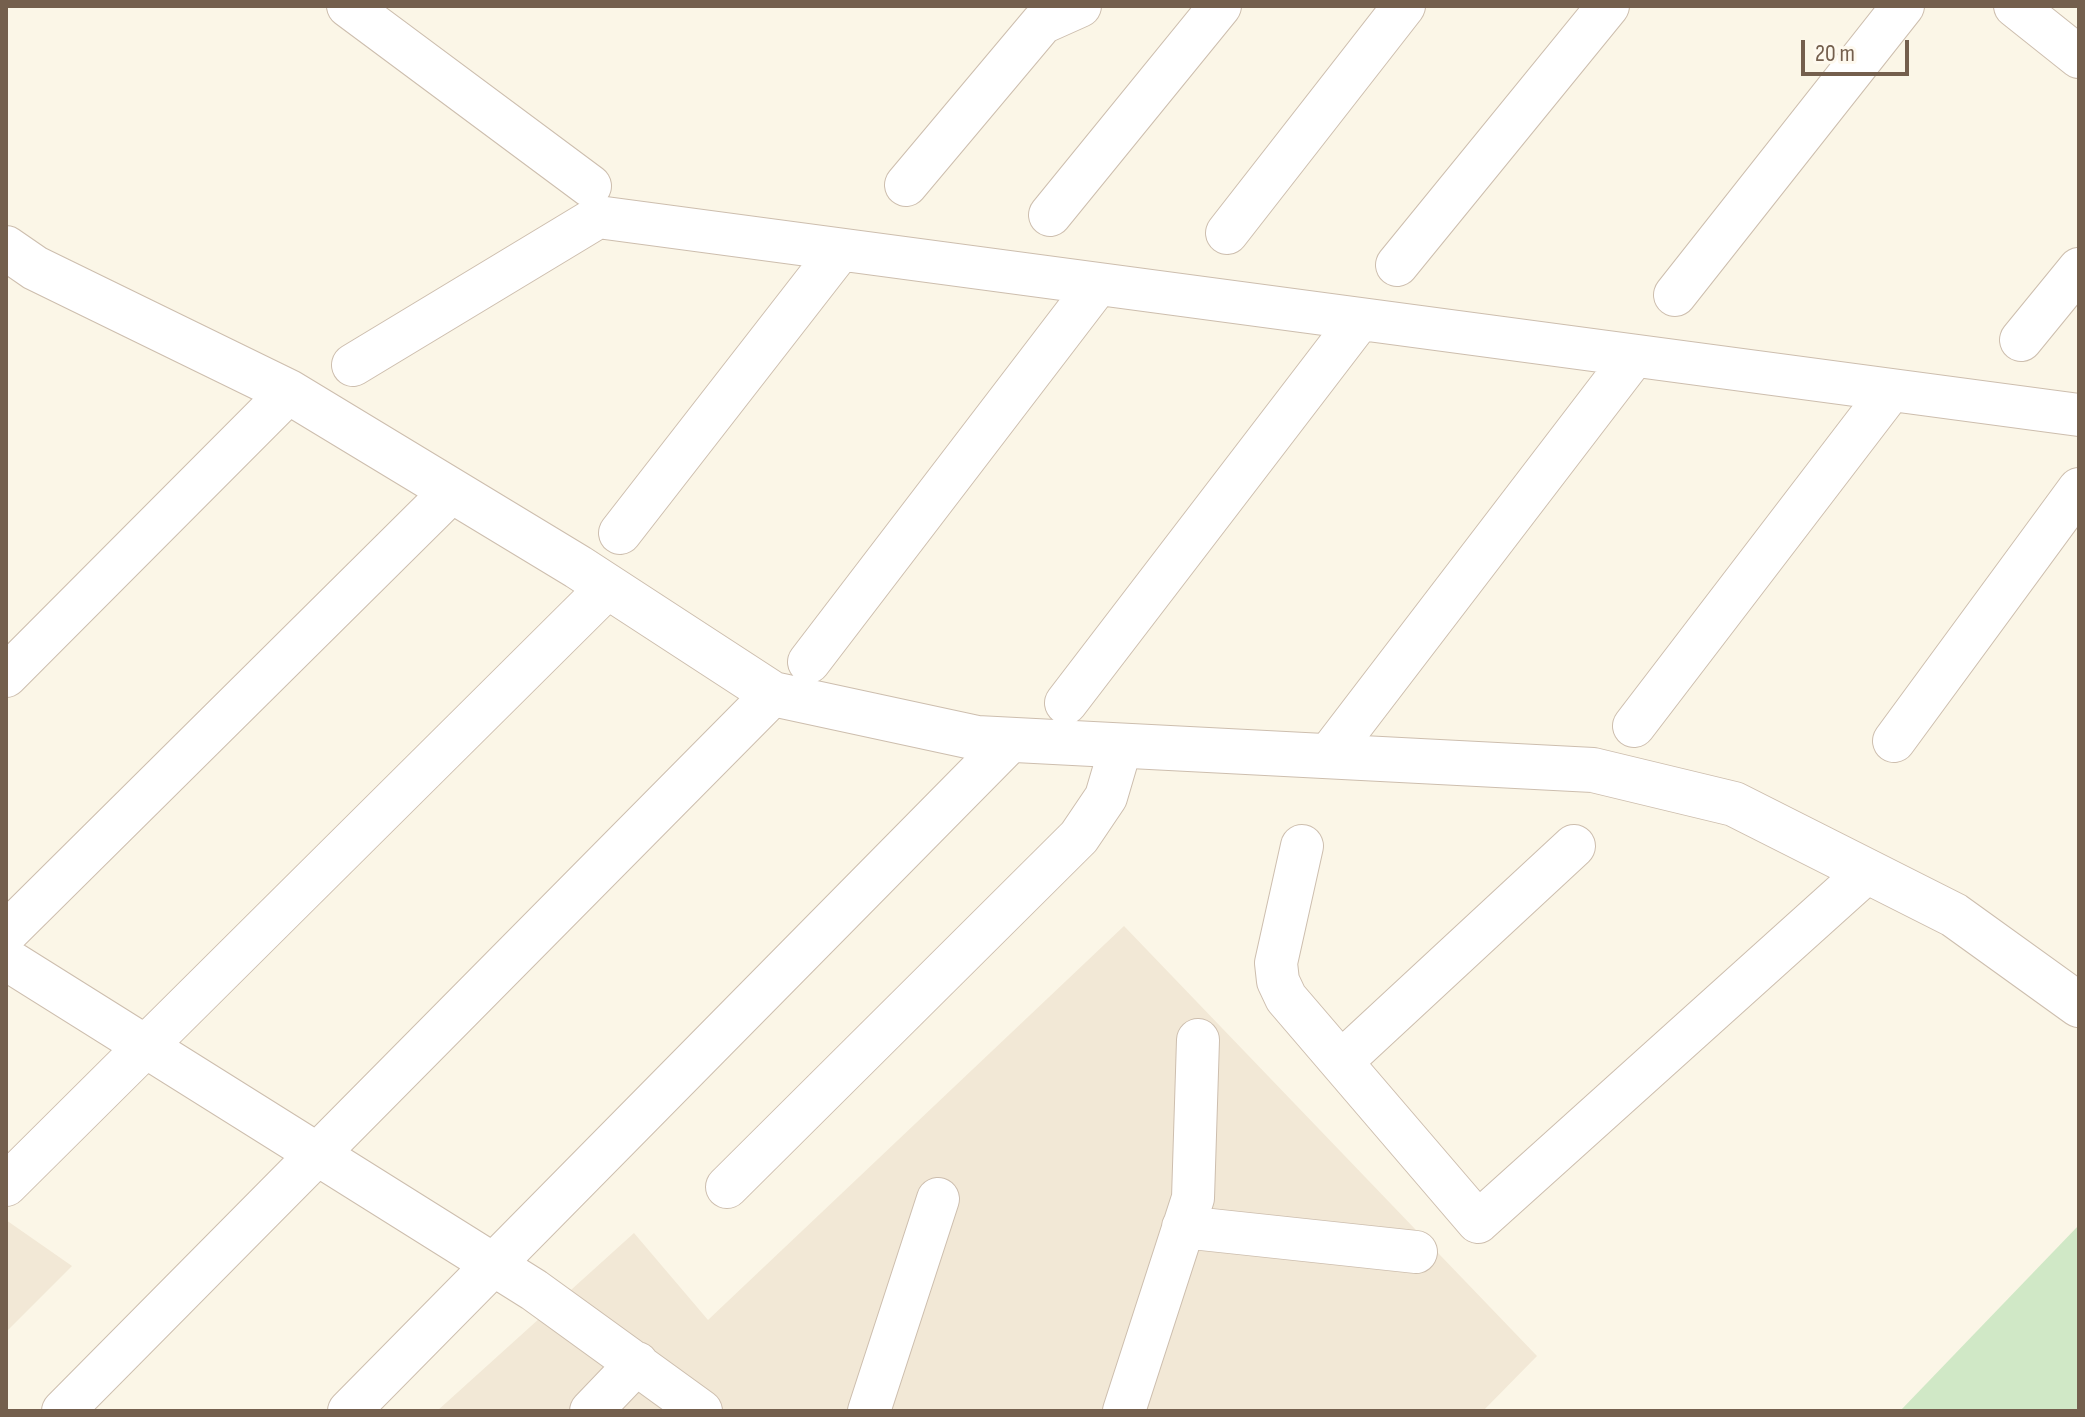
<!DOCTYPE html>
<style>
body{margin:0}
#map{position:relative;width:2085px;height:1417px;overflow:hidden;background:#fbf6e7;font-family:"Sofia Sans Condensed",sans-serif}
canvas{display:block}
.frame{position:absolute;inset:0;border:8px solid #745f4d;pointer-events:none}
.scale{position:absolute;left:1801px;top:40px;width:108px;height:36px;box-sizing:border-box;border:4px solid #745f4d;border-top:0;padding-left:10px;font-size:24px;line-height:28px;white-space:nowrap;color:#745f4d;-webkit-text-stroke:6px #fef9ee;paint-order:stroke}
</style>
<div id="map">
<canvas width="2085" height="1417"></canvas>
<div class="frame"></div>
<div class="scale">20 m</div>
</div>
<script>
const ctx = document.querySelector('canvas').getContext('2d');
ctx.lineJoin = 'round';
function fill(path, color) { ctx.fillStyle = color; ctx.fill(path, 'evenodd'); }
function strokePath(path, color, width, dash) { ctx.strokeStyle = color; ctx.lineWidth = width; ctx.lineCap = dash ? 'butt' : 'round'; ctx.setLineDash(dash || []); ctx.stroke(path); }
fill(new Path2D(`
 M1124,926L1537,1356L1483,1411H437L634,1233L708,1320Z
 M6,1220L72,1266L6,1332Z`), '#f2e8d6');
fill(new Path2D(`
 M2079,1225V1411H1900Z`), '#d0e8c6');
const minor = new Path2D(`
 M348,6L590,186
 M2015,6L2079,57
 M906,185L1042,23L1080,6
 M1050,215L1220,6
 M1227,233L1404,6
 M1397,265L1608,6
 M1675,295L1903,6
 M2021,340L2079,269
 M353,365L598,217L2079,415
 M620,533L840,250
 M809,662L1098,284
 M6,676L289,392
 M1066,703L1360,319
 M1634,726L1891,390
 M1894,741L2079,489
 M1328,756L1634,356
 M1302,846L1276,963L1278,981L1286,998L1478,1222L1868,871
 M6,933L452,491
 M6,959L534,1290L701,1411
 M1341,1062L1574,846
 M6,1185L608,587
 M727,1187L1079,837L1106,797L1121,746
 M1183,1227L1416,1252
 M63,1411L773,694
 M349,1411L1011,740
 M591,1411L637,1363
 M869,1411L938,1199
 M1124,1411L1193,1198L1198,1040`);
const tertiary = new Path2D(`
 M6,248L35,268L289,392L578,567L773,694L977,738L1593,770L1734,804L1954,915L2079,1005`);
strokePath(minor, '#cdbeae', 44);
strokePath(tertiary, '#cdbeae', 46);
strokePath(minor, '#fff', 42);
strokePath(tertiary, '#fff', 44);
</script>
